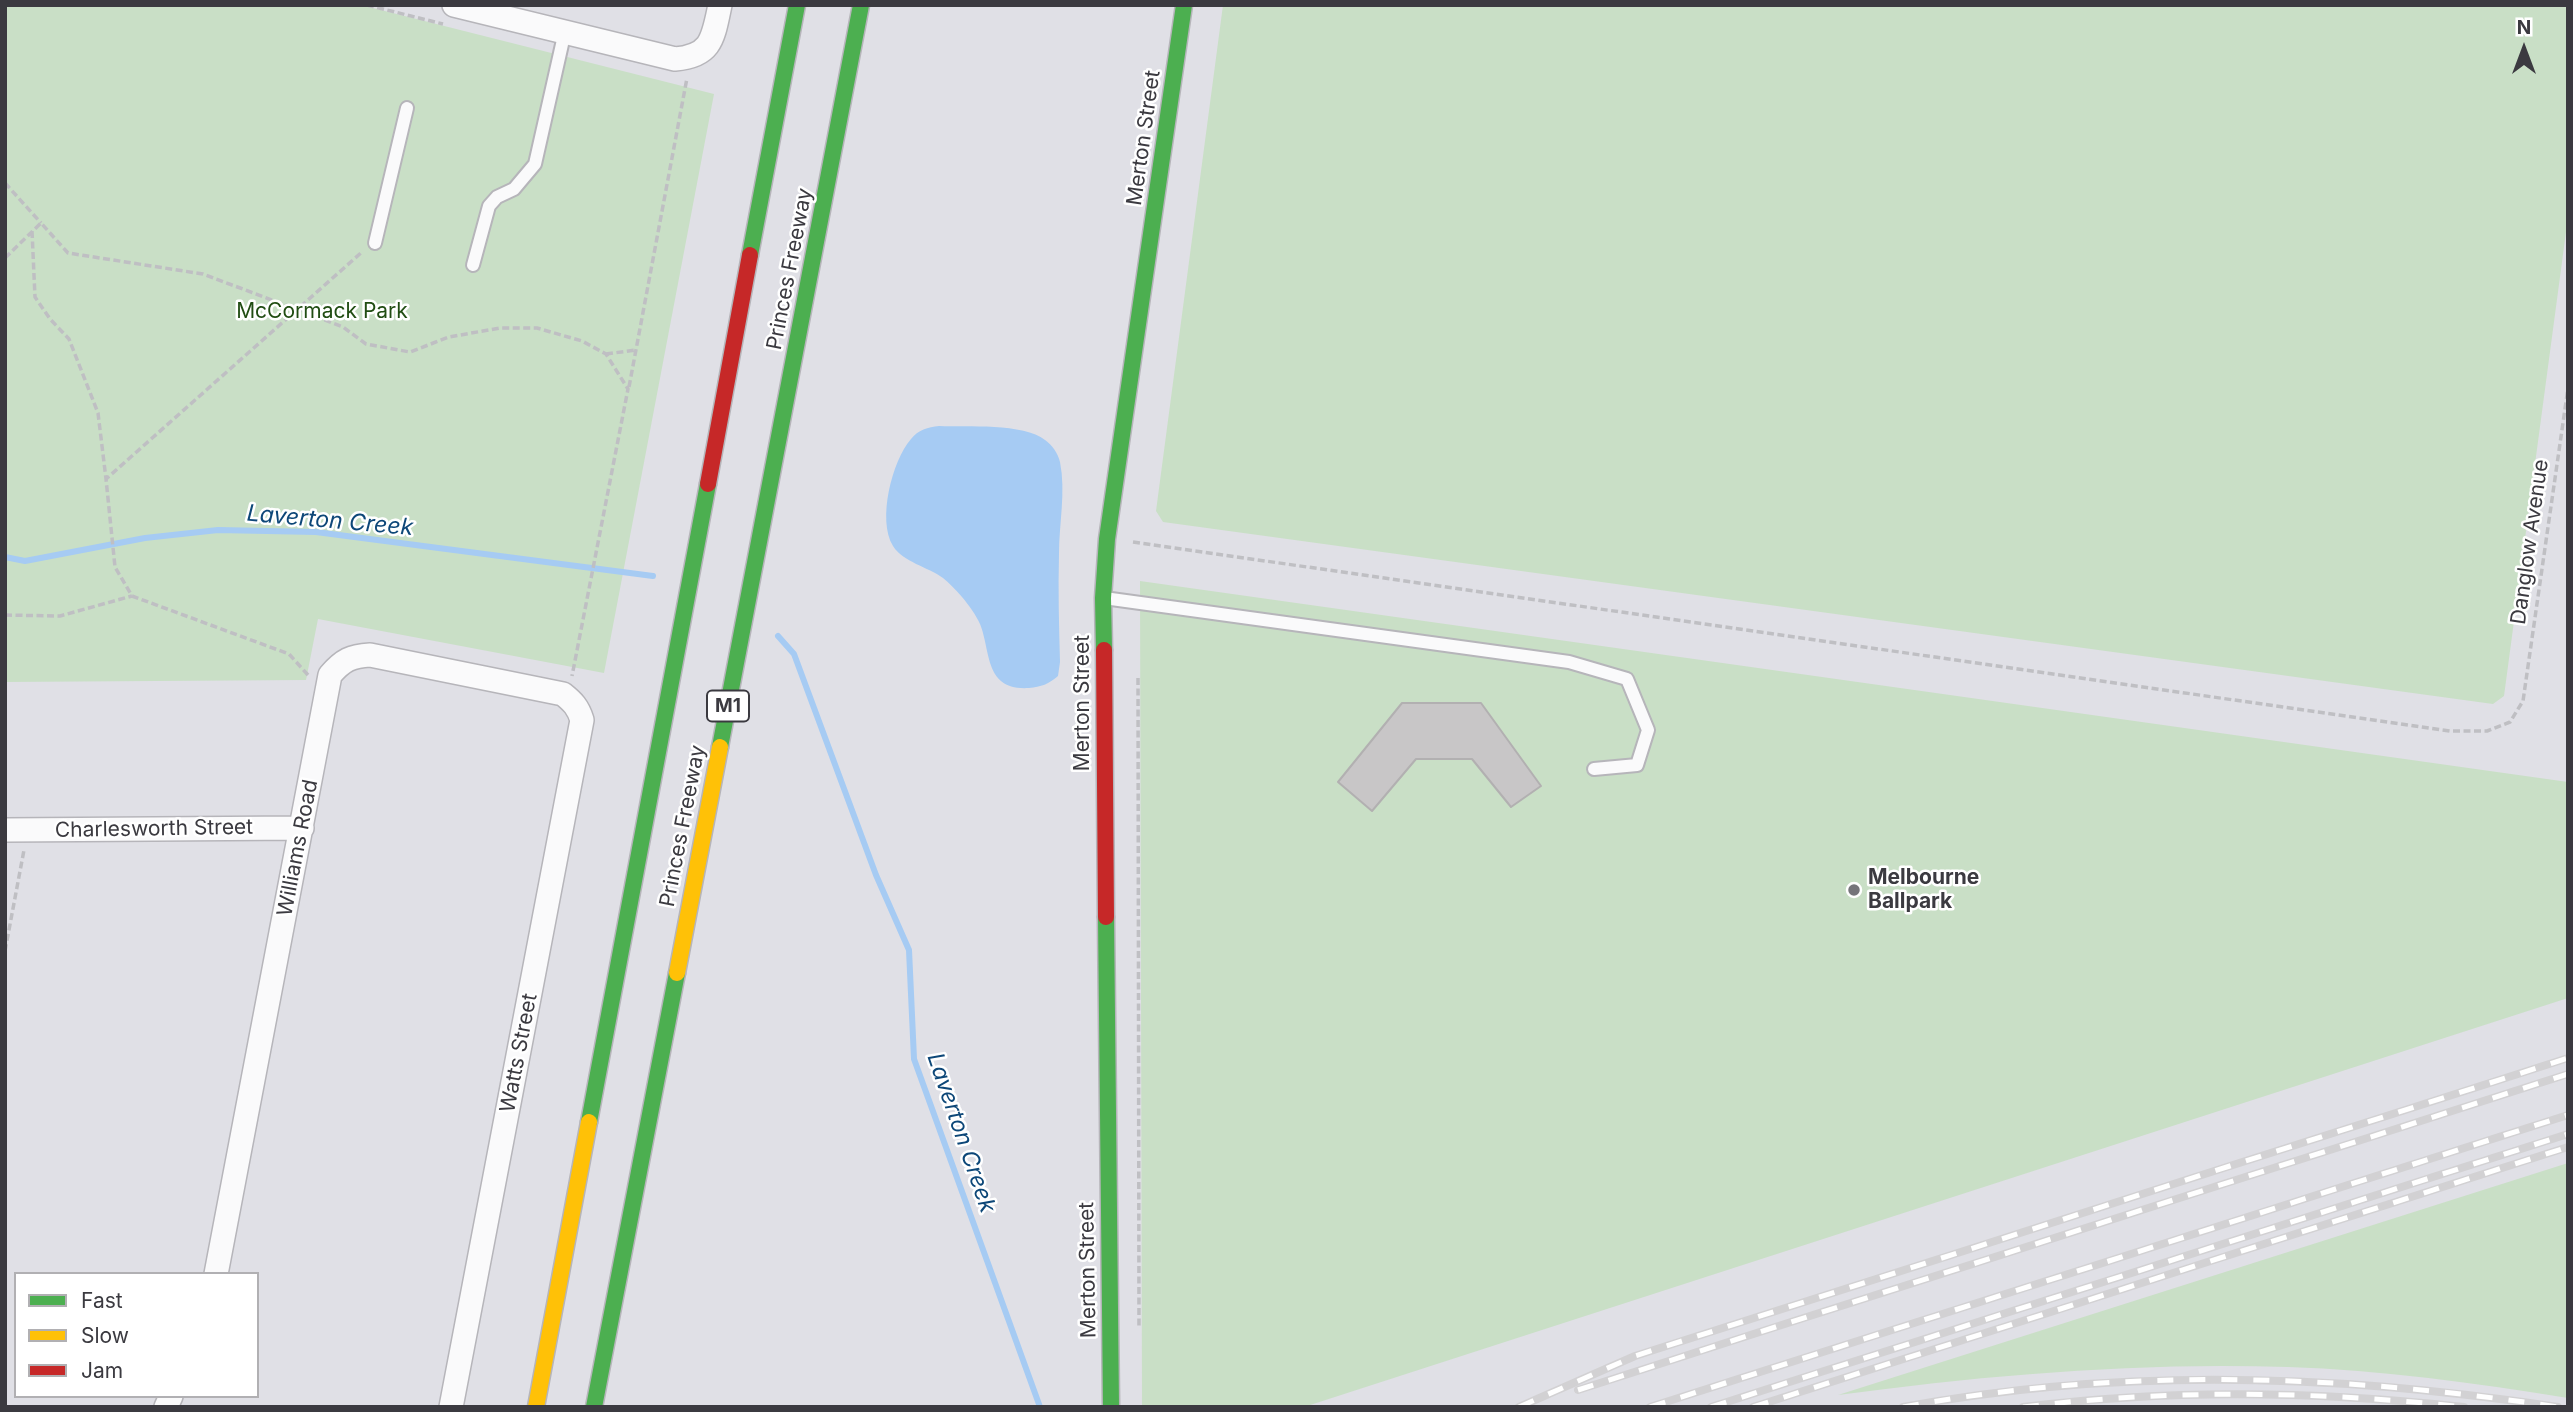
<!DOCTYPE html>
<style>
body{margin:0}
#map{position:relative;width:2573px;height:1412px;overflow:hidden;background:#e0e0e6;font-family:Inter,sans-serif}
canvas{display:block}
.frame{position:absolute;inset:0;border:7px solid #3b3a40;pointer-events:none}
.legend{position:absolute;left:14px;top:1272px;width:245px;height:126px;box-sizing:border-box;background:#fff;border:2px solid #b1b0b3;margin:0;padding:9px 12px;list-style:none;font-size:21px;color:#3b3a40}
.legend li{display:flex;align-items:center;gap:14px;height:35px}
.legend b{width:35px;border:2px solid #b1b0b3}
.north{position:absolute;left:2489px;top:14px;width:70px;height:70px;-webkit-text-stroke:5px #fff;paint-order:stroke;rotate:0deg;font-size:19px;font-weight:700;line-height:28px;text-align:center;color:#3b3a40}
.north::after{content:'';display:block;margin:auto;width:24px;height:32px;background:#3b3a40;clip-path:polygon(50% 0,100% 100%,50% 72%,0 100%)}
</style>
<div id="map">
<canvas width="2573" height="1412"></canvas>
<div class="frame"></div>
<ul class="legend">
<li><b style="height:9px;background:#4caf50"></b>Fast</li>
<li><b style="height:9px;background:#ffc107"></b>Slow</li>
<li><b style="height:9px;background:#c62828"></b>Jam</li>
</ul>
<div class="north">N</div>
</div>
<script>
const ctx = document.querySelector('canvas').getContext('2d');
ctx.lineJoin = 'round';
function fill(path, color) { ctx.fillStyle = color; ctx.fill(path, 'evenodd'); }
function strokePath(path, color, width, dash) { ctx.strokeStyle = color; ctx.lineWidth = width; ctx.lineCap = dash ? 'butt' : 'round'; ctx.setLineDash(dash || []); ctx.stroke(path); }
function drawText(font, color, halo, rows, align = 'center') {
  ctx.font = font + ' Inter,sans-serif'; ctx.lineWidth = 5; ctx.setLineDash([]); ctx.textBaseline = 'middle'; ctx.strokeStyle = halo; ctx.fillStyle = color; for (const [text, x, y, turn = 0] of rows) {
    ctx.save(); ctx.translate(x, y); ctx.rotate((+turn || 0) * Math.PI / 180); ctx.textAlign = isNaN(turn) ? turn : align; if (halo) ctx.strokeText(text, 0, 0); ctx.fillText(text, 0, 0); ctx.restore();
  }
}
fill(new Path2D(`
 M5,5H361L714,94L604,673L318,619L306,680L5,682Z
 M1223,5H2568V217L2504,696L2493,704L1163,522L1156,511Z
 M1140,581L2568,782V998L1304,1407H1142Z
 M2568,1163V1398C2476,1383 2381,1370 2288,1367C2137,1362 1987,1375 1838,1395Z`), '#c9dfc6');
fill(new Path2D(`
 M939,426C966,427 1024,423 1045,440C1052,445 1058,453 1060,462C1066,492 1059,524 1059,554C1058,590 1059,626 1060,662L1058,676C1049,684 1041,687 1029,688C984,691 991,651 980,624C976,615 968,604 962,597C956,590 949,583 943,578C928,567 903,562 893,546C877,520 892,461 911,439C918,430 928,427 939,426Z`), '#a6cbf3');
strokePath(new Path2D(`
 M5,557L25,561L145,538L218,530L316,532L653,576
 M778,636L794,654L876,875L909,950L914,1059L1040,1407`), '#a6cbf3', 6);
const building = new Path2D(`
 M1402,703H1481L1541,786L1511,807L1472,759H1416L1372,811L1338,782Z`);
fill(building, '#c8c6c7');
strokePath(building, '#b2b0b1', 2);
const lane = new Path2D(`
 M375,243L407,108
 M473,265L489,206L497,197L514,189L535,164L565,31
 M1104,598L1569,662L1627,679L1648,730L1637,765L1594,769`);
const street = new Path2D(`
 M454,5L675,59C712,56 713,38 720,5
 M5,830L302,828
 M216,1274L330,675C343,660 351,656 370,655L563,694C573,702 578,707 582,720L451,1407
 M166,1407L171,1396`);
const fast = new Path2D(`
 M750,255L797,5
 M1104,650L1103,598L1107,539L1184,5
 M720,747L861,5
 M1106,917L1111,1407
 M589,1122L708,484
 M594,1407L677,973`);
const slow = new Path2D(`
 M677,973L720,747
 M536,1407L589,1122`);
const jam = new Path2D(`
 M708,484L750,255
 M1104,650L1106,917`);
strokePath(lane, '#b6b5ba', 16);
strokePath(street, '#b6b5ba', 26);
strokePath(fast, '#b6b5ba', 19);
strokePath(slow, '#b6b5ba', 19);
strokePath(jam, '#b6b5ba', 19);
strokePath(new Path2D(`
 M367,5L443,24
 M5,183L41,223
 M32,231L35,297L50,319L69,339L98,413L106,479
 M5,258L41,223L68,253L203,274L343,327L366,344L410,352L449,337L500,328H537L582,341L606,354L628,389L572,676
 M606,354L636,350
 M629,387L687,78
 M1133,542L2450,731H2487L2510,722L2523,701L2568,388
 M5,615L60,616L132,596
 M308,675L289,654L132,596L115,567L106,479L362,252
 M1138,678L1139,1328
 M5,951L24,850`), '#bfbfc3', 3.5, [7, 3.5]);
strokePath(lane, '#fafafb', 12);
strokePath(street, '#fafafb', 23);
strokePath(fast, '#4caf50', 16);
strokePath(slow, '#ffc107', 16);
strokePath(jam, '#c62828', 16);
const rail = new Path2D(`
 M1578,1390L2568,1074
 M1519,1407L1635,1356L2568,1058
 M1650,1407L2568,1115
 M1711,1407L2568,1134
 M1753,1407L2568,1147
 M1903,1407C2119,1367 2341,1374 2558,1407
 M2023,1407C2169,1389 2318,1391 2464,1407`);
strokePath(rail, '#d2d1d3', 8);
strokePath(rail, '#fff', 5, [16]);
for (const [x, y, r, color] of [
 [1854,890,7,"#75747a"]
]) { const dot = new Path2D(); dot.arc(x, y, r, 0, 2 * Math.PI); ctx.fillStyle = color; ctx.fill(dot); strokePath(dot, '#fff', 2.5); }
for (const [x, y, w] of [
 [728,706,42]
]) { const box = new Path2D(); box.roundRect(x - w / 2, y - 15.5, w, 31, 5); ctx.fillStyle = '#fff'; ctx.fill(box); strokePath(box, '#3b3a40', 2); }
drawText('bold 19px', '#3b3a40', null, [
 ["M1",728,706]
]);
drawText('21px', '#3b3a40', '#fff', [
 ["Merton Street",1144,138,-82],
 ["Princes Freeway",790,269,-79],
 ["Danglow Avenue",2530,542,-82],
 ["Merton Street",1083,703,-90],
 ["Princes Freeway",683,826,-79],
 ["Charlesworth Street",154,829,-1],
 ["Williams Road",298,848,-79],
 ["Watts Street",519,1053,-79],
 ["Merton Street",1088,1270,-91]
]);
drawText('21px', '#214d13', '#fff', [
 ["McCormack Park",322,312]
]);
drawText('bold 21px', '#3b3a40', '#fff', [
 ["Melbourne",1868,878],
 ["Ballpark",1868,902]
], 'left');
drawText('italic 23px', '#0d4778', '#fff', [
 ["Laverton Creek",330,521,5],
 ["Laverton Creek",961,1133,71]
]);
</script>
